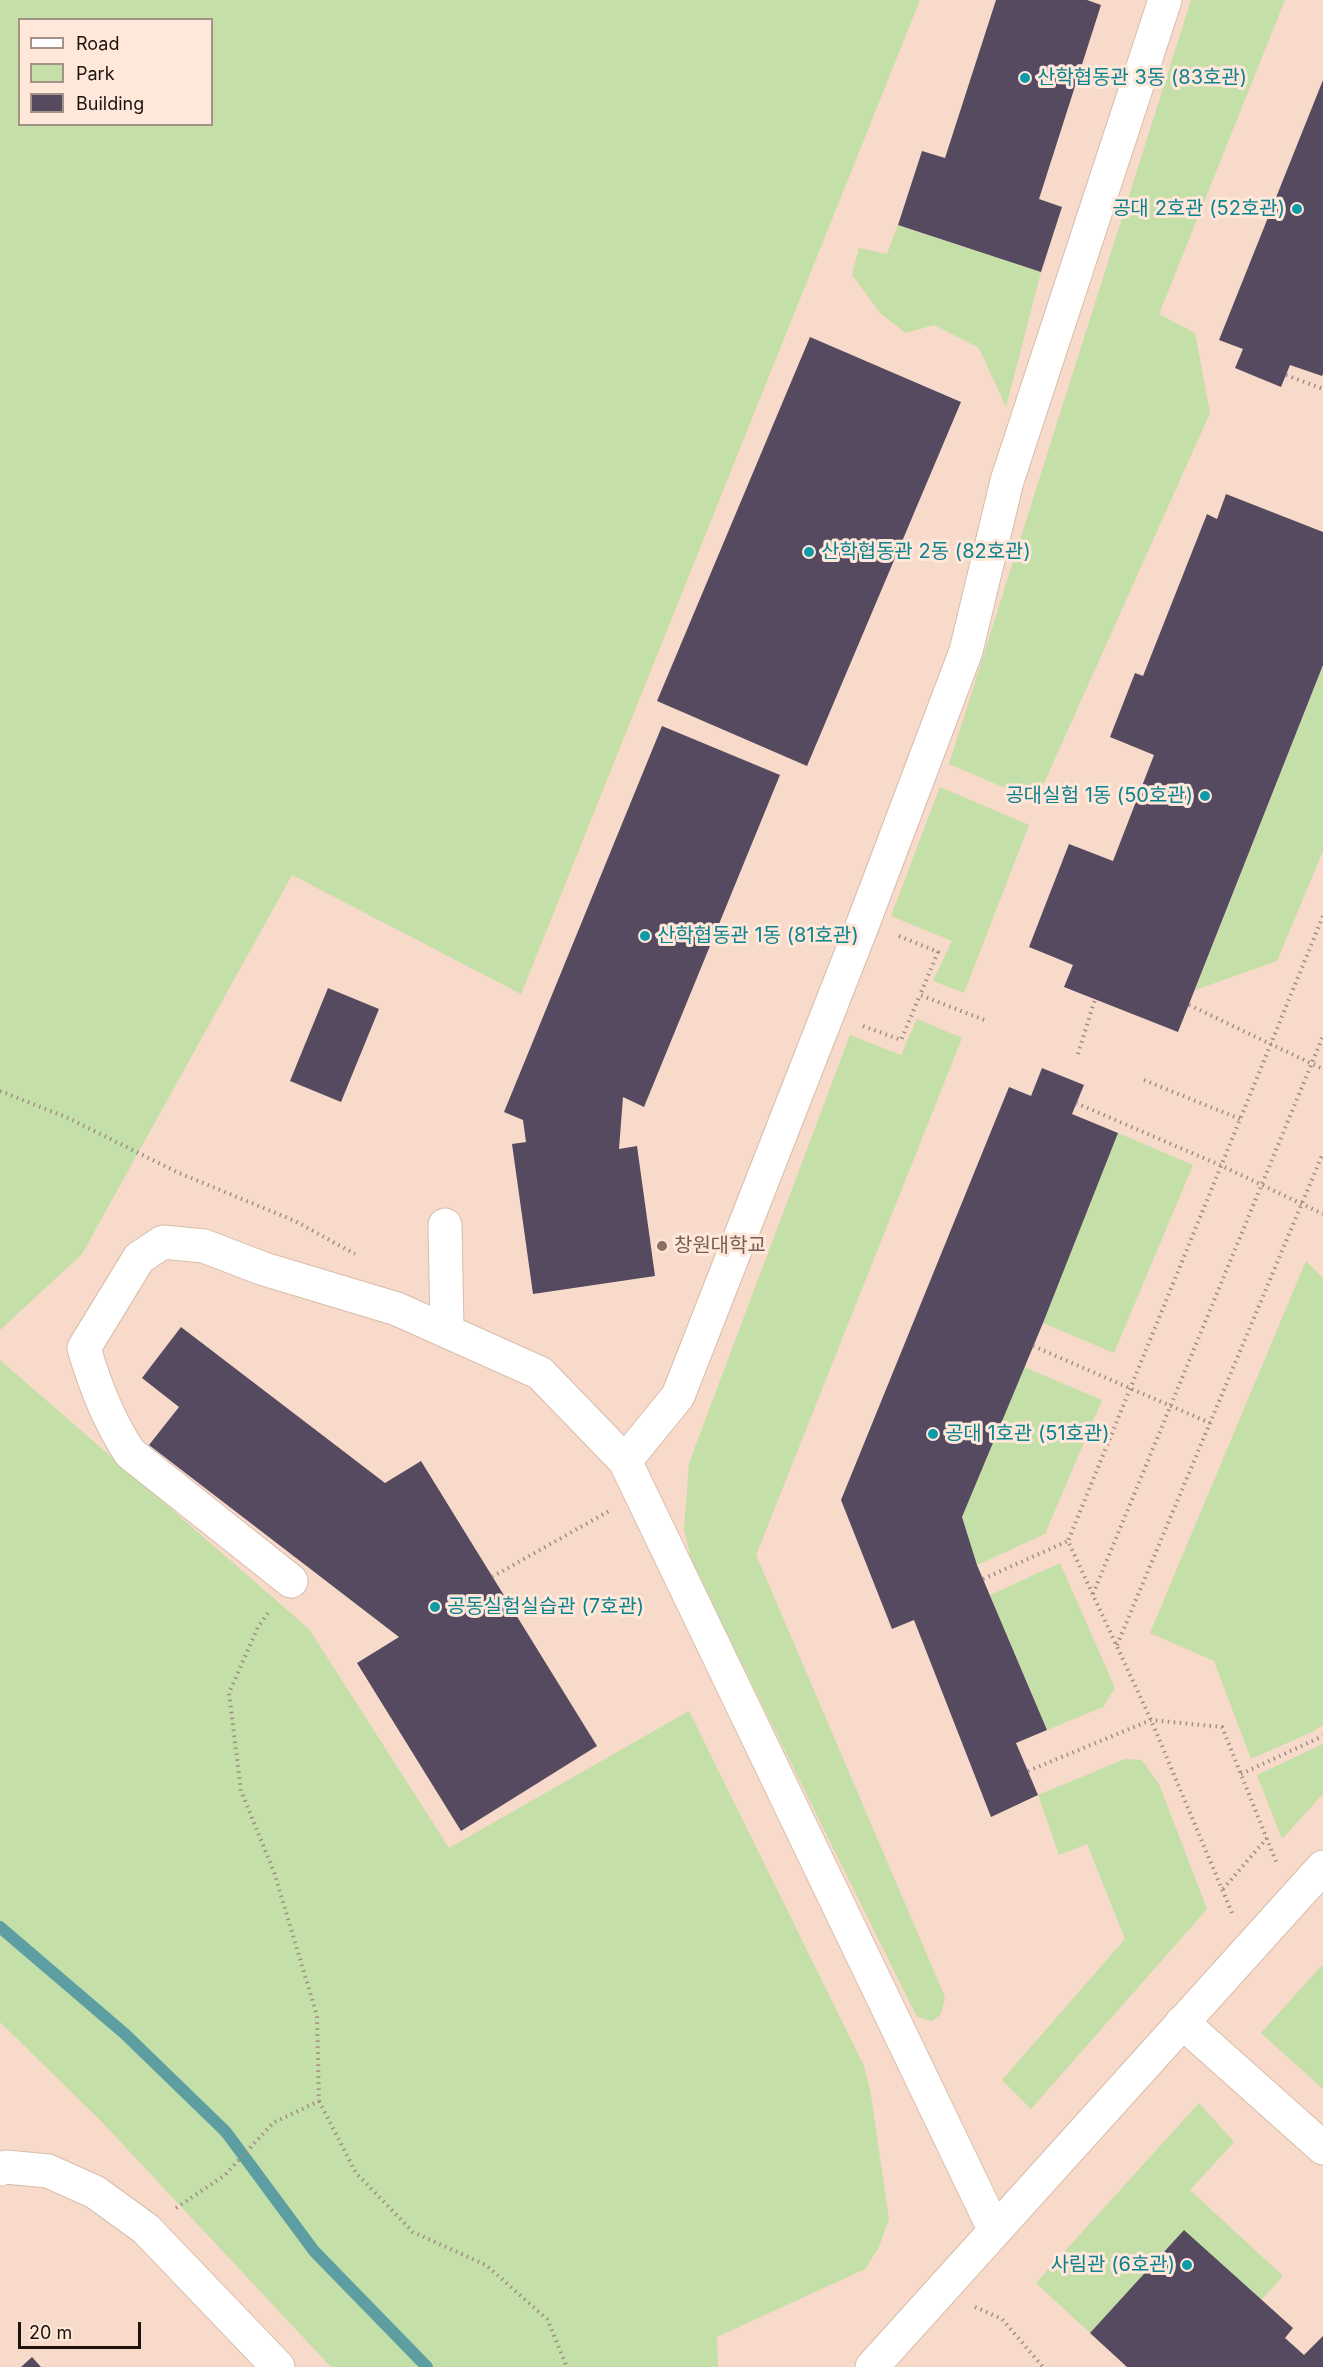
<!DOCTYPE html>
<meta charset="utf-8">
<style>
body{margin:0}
#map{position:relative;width:1323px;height:2367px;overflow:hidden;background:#ffe7da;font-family:Inter,sans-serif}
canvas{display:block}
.legend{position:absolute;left:18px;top:18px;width:195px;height:108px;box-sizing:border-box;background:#ffe7da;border:2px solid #a49288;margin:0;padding:8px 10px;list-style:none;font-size:18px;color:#1c130d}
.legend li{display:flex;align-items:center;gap:12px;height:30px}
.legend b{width:30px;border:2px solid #a49288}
.scale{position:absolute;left:18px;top:2322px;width:123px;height:27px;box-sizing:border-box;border:3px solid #1c130d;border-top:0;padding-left:8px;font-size:18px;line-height:21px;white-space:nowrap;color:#1c130d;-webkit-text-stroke:4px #ffe7da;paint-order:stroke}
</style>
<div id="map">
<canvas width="1323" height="2367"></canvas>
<ul class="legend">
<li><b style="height:8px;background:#fff"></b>Road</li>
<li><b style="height:16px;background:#c4dfa7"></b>Park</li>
<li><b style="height:16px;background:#564a61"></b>Building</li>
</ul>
<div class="scale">20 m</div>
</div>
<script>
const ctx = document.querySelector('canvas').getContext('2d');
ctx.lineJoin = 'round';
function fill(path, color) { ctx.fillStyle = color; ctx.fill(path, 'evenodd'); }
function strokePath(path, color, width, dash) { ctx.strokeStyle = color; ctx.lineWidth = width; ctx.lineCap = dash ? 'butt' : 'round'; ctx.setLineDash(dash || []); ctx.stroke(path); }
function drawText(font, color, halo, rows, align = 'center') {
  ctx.font = font + ' Inter,"Noto Sans KR",sans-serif'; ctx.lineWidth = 6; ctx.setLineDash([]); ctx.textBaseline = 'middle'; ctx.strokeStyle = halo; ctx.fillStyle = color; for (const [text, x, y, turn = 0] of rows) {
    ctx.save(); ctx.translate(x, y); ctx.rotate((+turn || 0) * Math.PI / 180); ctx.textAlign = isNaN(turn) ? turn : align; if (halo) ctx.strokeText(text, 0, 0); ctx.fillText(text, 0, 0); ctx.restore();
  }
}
fill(new Path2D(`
 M0,0H1323V2367H0ZM20,20H212V124H20Z`), '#f7dac9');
fill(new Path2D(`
 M0,0H920L521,994L292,875L82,1254L0,1330ZM20,20H212V124H20Z
 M1191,0H1285L1159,314L1195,333L1210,413L1036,801L949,764Z
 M898,225L1041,272L1006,407L979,348L934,325L906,333L881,314L852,275L859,248L887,254Z
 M1323,665V851L1277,961L1195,990Z
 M940,787L1029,825L964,993L933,981L952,941L891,916Z
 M917,1019L962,1038L756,1555L945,1997L941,2014L932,2021L917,2017L692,1563L684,1529L689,1463L850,1035L901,1055Z
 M1118,1133L1193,1165L1114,1353L1043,1323Z
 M1306,1261L1323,1278V1725L1312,1732L1251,1759L1214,1661L1150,1633Z
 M0,1360L309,1629L449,1848L689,1711L864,2066L870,2089L889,2219L879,2247L865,2269L717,2337L718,2367H331L102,2122L0,2022Z
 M1024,1367L1102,1400L1045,1534L977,1565L962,1517Z
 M1060,1563L1115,1688L1103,1707L1047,1730L990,1595Z
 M1323,1744V1794L1282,1839L1257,1775Z
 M1125,1759L1142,1760L1159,1784L1207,1909L1031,2109L1002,2080L1125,1939L1087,1844L1059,1855L1038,1795Z
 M1323,1964V2089L1261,2033Z
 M1199,2103L1234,2142L1190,2190L1283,2276L1261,2300L1184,2231L1090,2333L1036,2283Z`), '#c4dfa7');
strokePath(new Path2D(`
 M0,1927L125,2034L226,2132L314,2251L427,2367`), '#5c9ea2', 12);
fill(new Path2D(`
 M996,0H1087L1101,5L1039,199L1062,207L1041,272L898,225L922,151L945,158Z
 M1323,80V374L1322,376L1290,365L1281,387L1235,368L1243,349L1219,340Z
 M810,337L961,402L807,766L657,701Z
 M1226,494L1323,532V665L1178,1032L1064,987L1073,965L1029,947L1069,844L1113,861L1154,755L1110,737L1135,673L1143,676L1207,514L1217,519Z
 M662,726L780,775L644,1107L623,1097L619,1149L637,1146L655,1276L533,1294L512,1144L526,1142L523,1120L504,1112Z
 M328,988L379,1009L341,1102L290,1081Z
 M1042,1068L1084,1085L1072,1114L1118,1133L1043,1323L962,1517L977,1565L1047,1730L1016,1743L1038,1795L991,1817L914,1620L892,1629L841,1500L1009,1087L1031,1096Z
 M181,1327L385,1483L421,1461L597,1746L461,1831L357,1663L399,1637L149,1445L179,1407L142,1378Z
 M1184,2230L1293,2328L1285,2338L1304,2355L1323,2336V2367H1127L1090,2333Z
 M32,2357L41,2367H21Z`), '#564a61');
const minor = new Path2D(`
 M445,1225L447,1330
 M625,1461L678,1396L864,921L966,651L1007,481L1165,0
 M291,1581L130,1453C108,1420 95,1386 84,1348L139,1258L163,1242L204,1246L264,1269L397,1309L540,1373L625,1461L994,2229
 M1182,2022L1323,2148
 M0,2169L6,2167L48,2171L95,2192L146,2229L278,2367
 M872,2367L1323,1867`);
strokePath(minor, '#d8bcab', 35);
strokePath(new Path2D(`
 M1286,375L1323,389
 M899,936L938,952L920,995L987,1021
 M1189,1005L1323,1069
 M863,1026L901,1040L920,995
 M1078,1054L1095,999
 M1144,1080L1240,1119
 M0,1091L66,1117L179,1173L295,1221L355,1254
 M1076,1103L1222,1166L1323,1214
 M1033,1346L1210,1423
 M492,1577L609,1511
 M983,1579L1068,1541
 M1093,1594L1323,1036
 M1117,1645L1323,1153
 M1028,1771L1151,1720L1222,1727L1277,1864
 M1241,1774L1323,1736
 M1223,1889L1267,1838
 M1232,1913L1151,1720L1068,1541L1323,916
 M319,2101L356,2173L413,2232L486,2265L547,2319L567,2367
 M176,2208L225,2175L273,2123L319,2101L317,2016L274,1872L241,1791L229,1693L258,1627L270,1610
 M975,2307L1002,2319L1043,2367`), '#a08e84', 4, [1.5, 4.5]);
strokePath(minor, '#fff', 33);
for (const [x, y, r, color] of [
 [1025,78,6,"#0f9aa8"],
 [1297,209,6,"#0f9aa8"],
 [809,552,6,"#0f9aa8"],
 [1205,796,6,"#0f9aa8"],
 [645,936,6,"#0f9aa8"],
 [662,1246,6,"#8d6e63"],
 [933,1434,6,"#0f9aa8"],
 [435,1607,6,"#0f9aa8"],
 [1187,2265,6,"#0f9aa8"]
]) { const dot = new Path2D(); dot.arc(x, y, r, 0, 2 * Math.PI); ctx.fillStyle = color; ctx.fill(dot); strokePath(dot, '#ffe7da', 2); }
drawText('20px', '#0d838f', '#ffe7da', [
 ["산학협동관 3동 (83호관)",1037,78],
 ["공대 2호관 (52호관)",1285,209,"right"],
 ["산학협동관 2동 (82호관)",821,552],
 ["공대실험 1동 (50호관)",1193,796,"right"],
 ["산학협동관 1동 (81호관)",657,936],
 ["공대 1호관 (51호관)",945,1434],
 ["공동실험실습관 (7호관)",447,1607],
 ["사림관 (6호관)",1175,2265,"right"]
], 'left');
drawText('20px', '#785e54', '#ffe7da', [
 ["창원대학교",674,1246]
], 'left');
</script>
